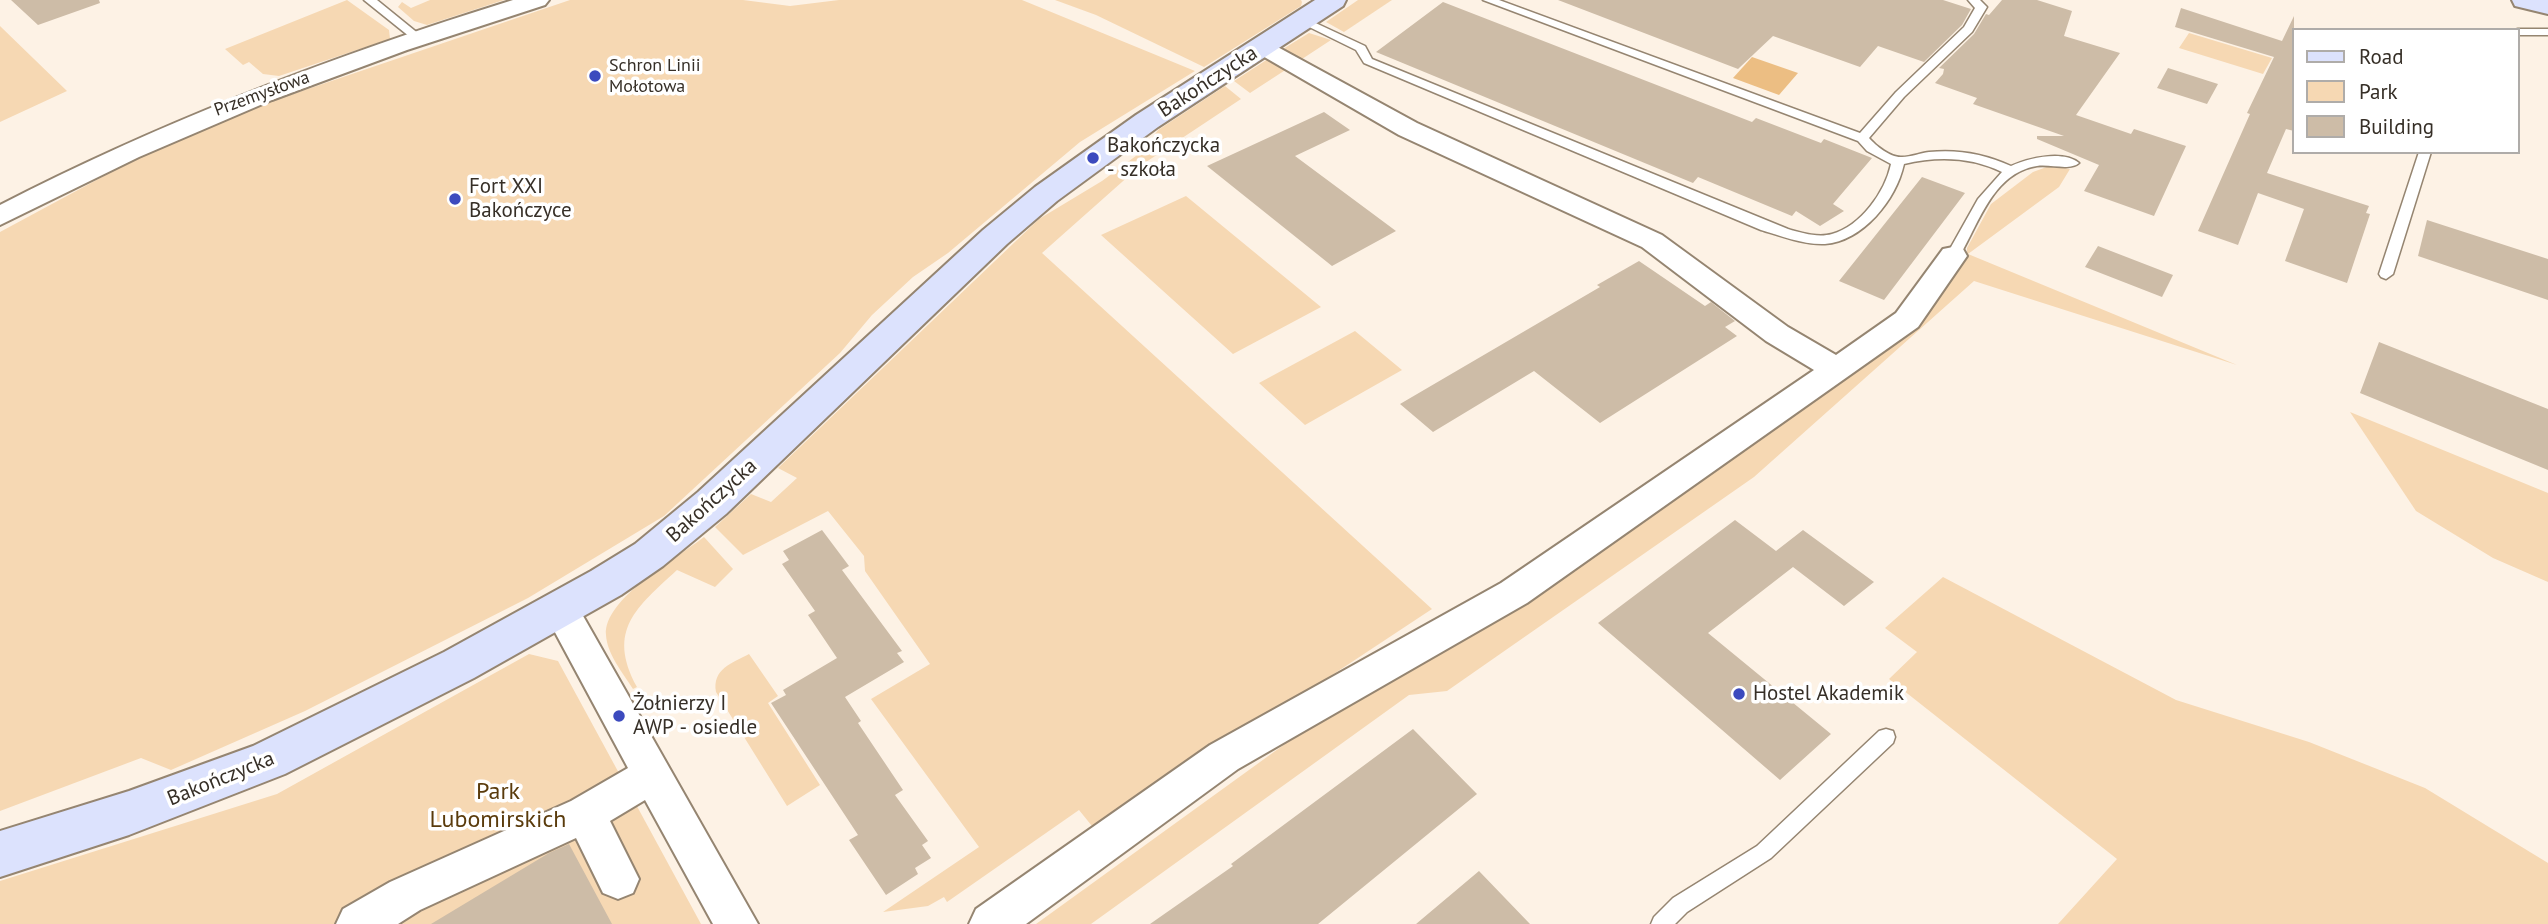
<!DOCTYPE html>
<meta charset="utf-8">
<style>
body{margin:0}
#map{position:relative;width:2548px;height:924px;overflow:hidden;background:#fdf2e5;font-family:"PT Sans",sans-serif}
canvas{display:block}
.legend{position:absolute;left:2292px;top:28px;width:228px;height:126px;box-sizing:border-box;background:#fff;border:2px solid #afaca9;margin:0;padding:9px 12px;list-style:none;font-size:21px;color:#362f27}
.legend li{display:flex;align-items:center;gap:14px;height:35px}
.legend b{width:35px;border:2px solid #afaca9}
</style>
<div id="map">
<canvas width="2548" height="924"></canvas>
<ul class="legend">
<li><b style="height:9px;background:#dce2fd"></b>Road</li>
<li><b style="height:19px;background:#f6d8b3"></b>Park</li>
<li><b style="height:19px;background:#cdbca7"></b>Building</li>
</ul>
</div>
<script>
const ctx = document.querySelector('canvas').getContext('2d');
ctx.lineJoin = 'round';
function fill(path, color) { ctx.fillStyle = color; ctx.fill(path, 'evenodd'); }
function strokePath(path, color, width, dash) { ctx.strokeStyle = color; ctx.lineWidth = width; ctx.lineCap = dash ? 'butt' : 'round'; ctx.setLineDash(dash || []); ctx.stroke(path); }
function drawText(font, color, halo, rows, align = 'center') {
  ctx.font = font + ' "PT Sans",sans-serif'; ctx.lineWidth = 7; ctx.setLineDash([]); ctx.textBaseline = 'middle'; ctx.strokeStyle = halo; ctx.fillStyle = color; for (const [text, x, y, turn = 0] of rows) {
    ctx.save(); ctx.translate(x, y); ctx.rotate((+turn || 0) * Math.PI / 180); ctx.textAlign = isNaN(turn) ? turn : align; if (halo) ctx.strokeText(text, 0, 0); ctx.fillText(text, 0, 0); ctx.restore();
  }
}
fill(new Path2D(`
 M347,0L389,30L390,39L279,76L263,74L249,62L243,65L225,49Z
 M430,0H504L427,25L414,21L398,7L402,2L411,8Z
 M570,0H743L790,6L839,0H1022L1195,71L1080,142L948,253L913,277L872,315L840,353L664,516L528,598L305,711L171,770L141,758L0,811V232L128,163L240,112Z
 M1055,0H1301L1302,2L1301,6L1204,67L1096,15Z
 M1358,0H1392L1344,32L1326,22Z
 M0,26L67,91L0,122Z
 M1309,33L1331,40L1299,61L1284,53L1283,49Z
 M2189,33L2272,58L2263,74L2179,48Z
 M1271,57L1290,67L1250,93L1234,81Z
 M1225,86L1241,99L1140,166L1042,253L1432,609L1096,831L1079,810L947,902L944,897L928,906L883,912L979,847L871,699L930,664L865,571L864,556L828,511L743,555L715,527L751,494L771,502L797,478L778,468L1039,219L1102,181L1144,150L1158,130Z
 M2052,165L2070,169L2059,187L1968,254L2237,365L1974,281L1754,477L1447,691L1409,695L1091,924H1036L1343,702L1507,612L1727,462L1914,329L1967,254V248L1991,204L2033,172Z
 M1186,196L1321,307L1233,354L1101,235Z
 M1355,331L1402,370L1305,425L1259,383Z
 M2350,412L2548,493V582L2493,558L2416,511Z
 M704,537L733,569L715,587L677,570C637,607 606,630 637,687L633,689C623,673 607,654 606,635C603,599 677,558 704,537Z
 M1943,577L2176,700L2309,742L2425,788L2548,863V924H2058L2117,859L1889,679L1917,652L1885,628Z
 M529,654L558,661L701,924H0V881L277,794Z
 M749,654L778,696L768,703L820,785L787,806L716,692C712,669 732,663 749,654Z`), '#f6d8b3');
fill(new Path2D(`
 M1752,57L1798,73L1779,95L1733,78Z`), '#ecbe83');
fill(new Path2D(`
 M11,0H99L100,3L38,25Z
 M1558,0H1943L1971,9L1962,25L1924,62L1878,46L1860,67L1773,36L1738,69Z
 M2002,0H2037L2072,11L2064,36L2120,53L2076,115L2131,134L2134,129L2186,146L2154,216L2084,191L2099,165L2037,139V136H2064L1973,104L1977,98L1935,83L1943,74L1944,69L1939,68L1974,34L1986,14L1989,15Z
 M1443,2L1752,122L1756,118L1821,143L1824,139L1872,158L1833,204L1844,211L1820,226L1796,211L1792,216L1698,177L1693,183L1376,52Z
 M2181,8L2282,41L2294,16V131L2286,129L2267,173L2369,206L2366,213L2370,214L2347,283L2285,261L2304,209L2258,193L2238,245L2198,231L2250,114L2247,113L2274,57L2175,27Z
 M2168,68L2218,84L2207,104L2157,88Z
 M1324,112L1350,130L1295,156L1396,231L1332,266L1207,166Z
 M1922,177L1965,193L1884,300L1839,281Z
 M2427,220L2548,259V300L2418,256Z
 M2098,246L2173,275L2162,297L2085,267Z
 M1639,261L1705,306L1711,302L1735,321L1725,327L1737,336L1600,423L1534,371L1433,432L1400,404L1600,287L1597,285Z
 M2379,342L2548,409V470L2360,393Z
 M1735,520L1776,551L1803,530L1874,582L1844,606L1793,567L1708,633L1831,734L1780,780L1598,623Z
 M822,530L849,566L842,570L902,651L897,653L904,662L845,697L861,721L858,723L903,790L895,795L928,841L922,845L931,858L915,868L918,874L886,895L849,840L858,835L771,703L786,695L783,690L837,658L808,615L815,611L782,564L789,560L783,551Z
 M1413,729L1477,794L1318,924H1150L1233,866L1231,864Z
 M569,844L612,924H431L549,853Z
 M1479,871L1530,924H1416Z`), '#cdbca7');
const lane = new Path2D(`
 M364,0H377L425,39L415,41Z
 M1483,0H1499L1860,133L1896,92L1964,27L1975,8L1968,0H1980L1987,7L1972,32L1904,97L1869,138C1876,146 1891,158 1902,157C1911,157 1920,153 1929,152C1958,149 1985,154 2011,166C2029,158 2063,150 2079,163C2070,171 2050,164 2037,166C1992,173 1978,226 1958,259L1953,260L1946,256L1978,199L2002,172C1971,157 1938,156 1904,164C1896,200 1863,241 1825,244C1804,245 1781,236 1761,230L1364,63L1356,50L1297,21L1307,19L1365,46L1372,59L1788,229C1802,233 1818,238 1832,234C1861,226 1885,192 1891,164L1867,151L1858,141Z
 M2518,29H2548V35H2518V30H2514Z
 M2419,152H2431L2393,274L2386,279L2381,277L2379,274Z
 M1886,729L1893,731L1895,737L1893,743L1771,858L1687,912L1675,924H1651L1654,917L1673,898L1757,846L1879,731Z`);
const street = new Path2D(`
 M513,0H549L545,5L407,50L272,100L139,157L0,225V205C165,120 336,55 513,0Z
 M1263,39L1417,123L1662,235L1788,327L1836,355L1896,313L1943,249L1953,247L1963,249L1967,256L1918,327L1527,603L1238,769L1026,924H969L976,909L1210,745L1501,583L1814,370L1766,341L1642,247L1399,135L1254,51L1251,46L1254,41Z
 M561,595L574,600L758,924H713L645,800L610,821L639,879L633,893L618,899L603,893L576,838L420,910L398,924H336L343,909L390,882L571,801L628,768L543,610L548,600Z`);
const secondary = new Path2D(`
 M1315,0H1346L1343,6L1158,127L1057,201L1007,244L726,514L663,566L621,595L474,678L285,774L129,835L0,877V831L129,791L253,746L444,652L591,571L635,544L698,492L983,230L1035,187L1136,115Z
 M2512,0H2548V14L2515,6Z`);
strokePath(lane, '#958571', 3);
strokePath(street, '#958571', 4);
strokePath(secondary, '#958571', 4);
fill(lane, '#fff');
fill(street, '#fff');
fill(secondary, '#dce2fd');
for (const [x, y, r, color] of [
 [595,76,7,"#3c4abe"],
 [1093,158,7,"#3c4abe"],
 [455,199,7,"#3c4abe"],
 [1739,694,7,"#3c4abe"],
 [619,716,7,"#3c4abe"]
]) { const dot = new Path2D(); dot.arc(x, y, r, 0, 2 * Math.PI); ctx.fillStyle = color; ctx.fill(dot); strokePath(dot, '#fff', 2.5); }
drawText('18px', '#362f27', '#fff', [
 ["Schron Linii",609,66],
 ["Mołotowa",609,87]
], 'left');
drawText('18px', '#362f27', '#fff', [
 ["Przemysłowa",262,94,-20]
]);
drawText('21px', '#362f27', '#fff', [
 ["Bakończycka",1208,82,-33],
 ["Bakończycka",712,501,-42],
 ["Bakończycka",221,779,-22]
]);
drawText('21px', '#362f27', '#fff', [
 ["Bakończycka",1107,146],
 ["- szkoła",1107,170],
 ["Fort XXI",469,187],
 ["Bakończyce",469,211],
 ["Hostel Akademik",1753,694],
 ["Żołnierzy I",633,704],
 ["AWP - osiedle",633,728]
], 'left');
drawText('24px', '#5a3b0c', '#fff', [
 ["Park",498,792],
 ["Lubomirskich",498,820]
]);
</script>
